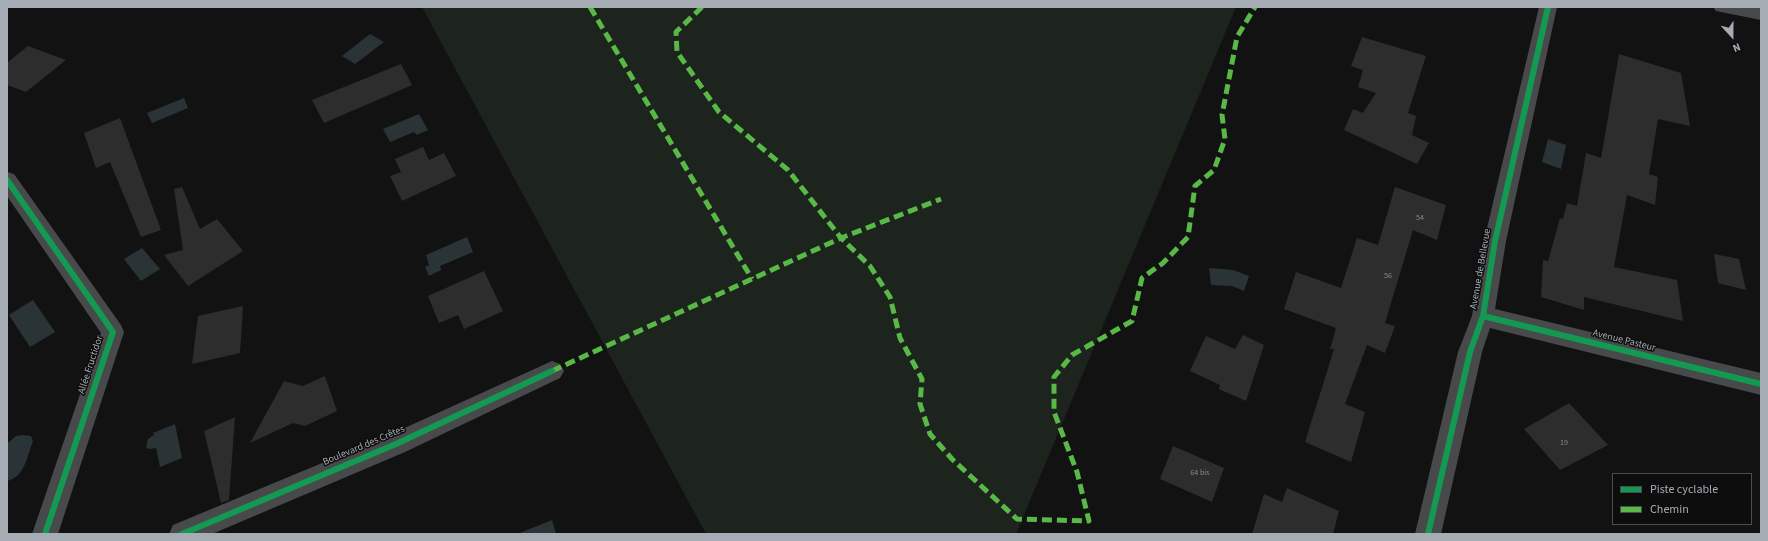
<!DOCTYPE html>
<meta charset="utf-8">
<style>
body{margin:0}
#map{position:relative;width:1768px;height:541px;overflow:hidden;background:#121213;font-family:"Source Sans 3",sans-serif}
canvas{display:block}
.frame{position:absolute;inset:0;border:8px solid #a5acb3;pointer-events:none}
.legend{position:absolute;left:1612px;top:473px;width:140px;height:52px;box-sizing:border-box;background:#0d0d0e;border:1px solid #4a4d50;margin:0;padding:5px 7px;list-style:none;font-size:12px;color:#a5acb3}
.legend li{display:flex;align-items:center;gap:8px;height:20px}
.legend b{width:20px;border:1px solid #4a4d50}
.north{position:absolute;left:1712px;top:16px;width:40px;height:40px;-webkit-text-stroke:3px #0d0d0e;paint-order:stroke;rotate:159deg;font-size:11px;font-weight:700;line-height:16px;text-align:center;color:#a5acb3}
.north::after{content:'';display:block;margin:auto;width:14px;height:18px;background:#a5acb3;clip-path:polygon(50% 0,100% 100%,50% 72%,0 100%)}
</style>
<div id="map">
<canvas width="1768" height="541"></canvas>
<div class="frame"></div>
<ul class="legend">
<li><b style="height:5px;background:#139951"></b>Piste cyclable</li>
<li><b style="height:5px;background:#58b947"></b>Chemin</li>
</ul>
<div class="north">N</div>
</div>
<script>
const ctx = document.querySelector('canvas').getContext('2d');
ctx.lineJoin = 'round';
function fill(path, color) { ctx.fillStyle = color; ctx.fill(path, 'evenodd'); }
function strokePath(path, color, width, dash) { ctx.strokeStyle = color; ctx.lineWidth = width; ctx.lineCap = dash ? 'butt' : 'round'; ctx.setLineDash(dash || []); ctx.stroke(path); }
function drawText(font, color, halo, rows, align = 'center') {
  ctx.font = font + ' "Source Sans 3",sans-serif'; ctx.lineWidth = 3; ctx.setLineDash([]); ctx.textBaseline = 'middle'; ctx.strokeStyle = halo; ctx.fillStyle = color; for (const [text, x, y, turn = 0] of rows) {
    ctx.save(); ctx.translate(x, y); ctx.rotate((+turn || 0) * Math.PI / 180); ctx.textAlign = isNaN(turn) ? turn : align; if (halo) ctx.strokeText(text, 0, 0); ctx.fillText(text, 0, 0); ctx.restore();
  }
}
fill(new Path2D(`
 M422,7H1236L1016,534H706Z`), '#1d231d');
fill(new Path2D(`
 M370,34L384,42L355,64L342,56Z
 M184,98L188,108L152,123L147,113Z
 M419,114L428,130L417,135L414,132L390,142L383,129Z
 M1548,139L1566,145L1561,169L1542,162Z
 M467,237L473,252L440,266L441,270L429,276L425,267L429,265L426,255Z
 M142,248L160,269L141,281L124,259Z
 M1209,268L1233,270L1249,276L1244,291L1232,286L1211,285Z
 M33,300L55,332L30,347L9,315Z
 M175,424L182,458L160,467L156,448L149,449L146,447L148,439L154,435L153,433Z
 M22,435L31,436L33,441C27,456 25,477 7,481V444L16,436Z
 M552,520L556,534H517Z`), '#2a3437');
fill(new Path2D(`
 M1362,37L1426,56L1408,113L1416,116L1412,135L1429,143L1417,164L1344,130L1353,109L1363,113L1376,93L1358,87L1363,70L1351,66Z
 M28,46L66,60L26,92L7,85V63Z
 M1619,54L1681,73L1690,126L1658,119L1649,174L1658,177L1655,205L1627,195L1614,267L1677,280L1683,321L1584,297V310L1541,297L1543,260L1548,261L1560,218L1563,219L1567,203L1577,206L1586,153L1601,158Z
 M401,64L412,85L324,123L312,100Z
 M120,118L161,230L141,237L110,162L96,168L84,133Z
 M423,147L429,160L444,153L456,176L402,201L390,176L401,172L395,159Z
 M182,187L200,229L217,219L243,251L188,286L164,255L183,250L174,189Z
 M1395,187L1446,205L1437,240L1413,230L1385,323L1395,326L1385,353L1367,345L1345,404L1365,412L1351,462L1305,442L1334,349H1330L1336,328L1284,309L1296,272L1341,288L1357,238L1378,245Z
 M1714,254L1739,259L1746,290L1718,283Z
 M484,271L503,311L464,329L458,315L439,323L428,296Z
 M243,306L240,353L192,364L198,316Z
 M1243,335L1264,345L1246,401L1219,389L1220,385L1190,371L1206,336L1235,349Z
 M325,376L337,411L305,426L293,423L250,443L284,381L303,386Z
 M1569,403L1608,445L1560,470L1524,429Z
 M235,417L229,500L221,503L204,431Z
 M1173,446L1224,468L1212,502L1160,479Z
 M1287,488L1339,511L1333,534H1252L1264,494L1282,502Z`), '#2d2d2e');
fill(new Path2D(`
 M1539,7H1557L1506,241L1495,309L1761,373V395L1490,328L1482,352L1441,534H1415L1458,352L1472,316L1484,241Z
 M1713,7L1761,8V20L1716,11Z
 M7,172L14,174L121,325L124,332L58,534H32L101,333L7,196Z
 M552,361L560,364L564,371L560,378L405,452L212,534H169L173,525L387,436Z`), '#47494b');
strokePath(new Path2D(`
 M590,7L752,279
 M702,7L676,32L677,52L719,112L788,170L841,238L870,266L890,297L900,338L922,379L920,404L930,434L952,459L1017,519L1089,521L1077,472L1054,412V377L1072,355L1132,321L1142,278L1163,263L1188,237L1195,186L1214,170L1225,139L1222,115L1237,37L1255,7
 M552,371L841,238L941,199`), '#58b947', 5, [10, 5]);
strokePath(new Path2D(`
 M7,180L113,332L45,534
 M1483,316L1761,384
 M182,534L396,444L552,371
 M1428,534L1470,352L1483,316L1495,241L1548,7`), '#139951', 6);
drawText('8px', '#878c92', null, [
 ["54",1420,218],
 ["56",1388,276],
 ["19",1564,443],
 ["64 bis",1200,473]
]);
drawText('10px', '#a5acb3', '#0d0d0e', [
 ["Avenue de Bellevue",1481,269,-80],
 ["Avenue Pasteur",1624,341,14],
 ["Allée Fructidor",91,365,-72],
 ["Boulevard des Crêtes",364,446,-23]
]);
</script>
